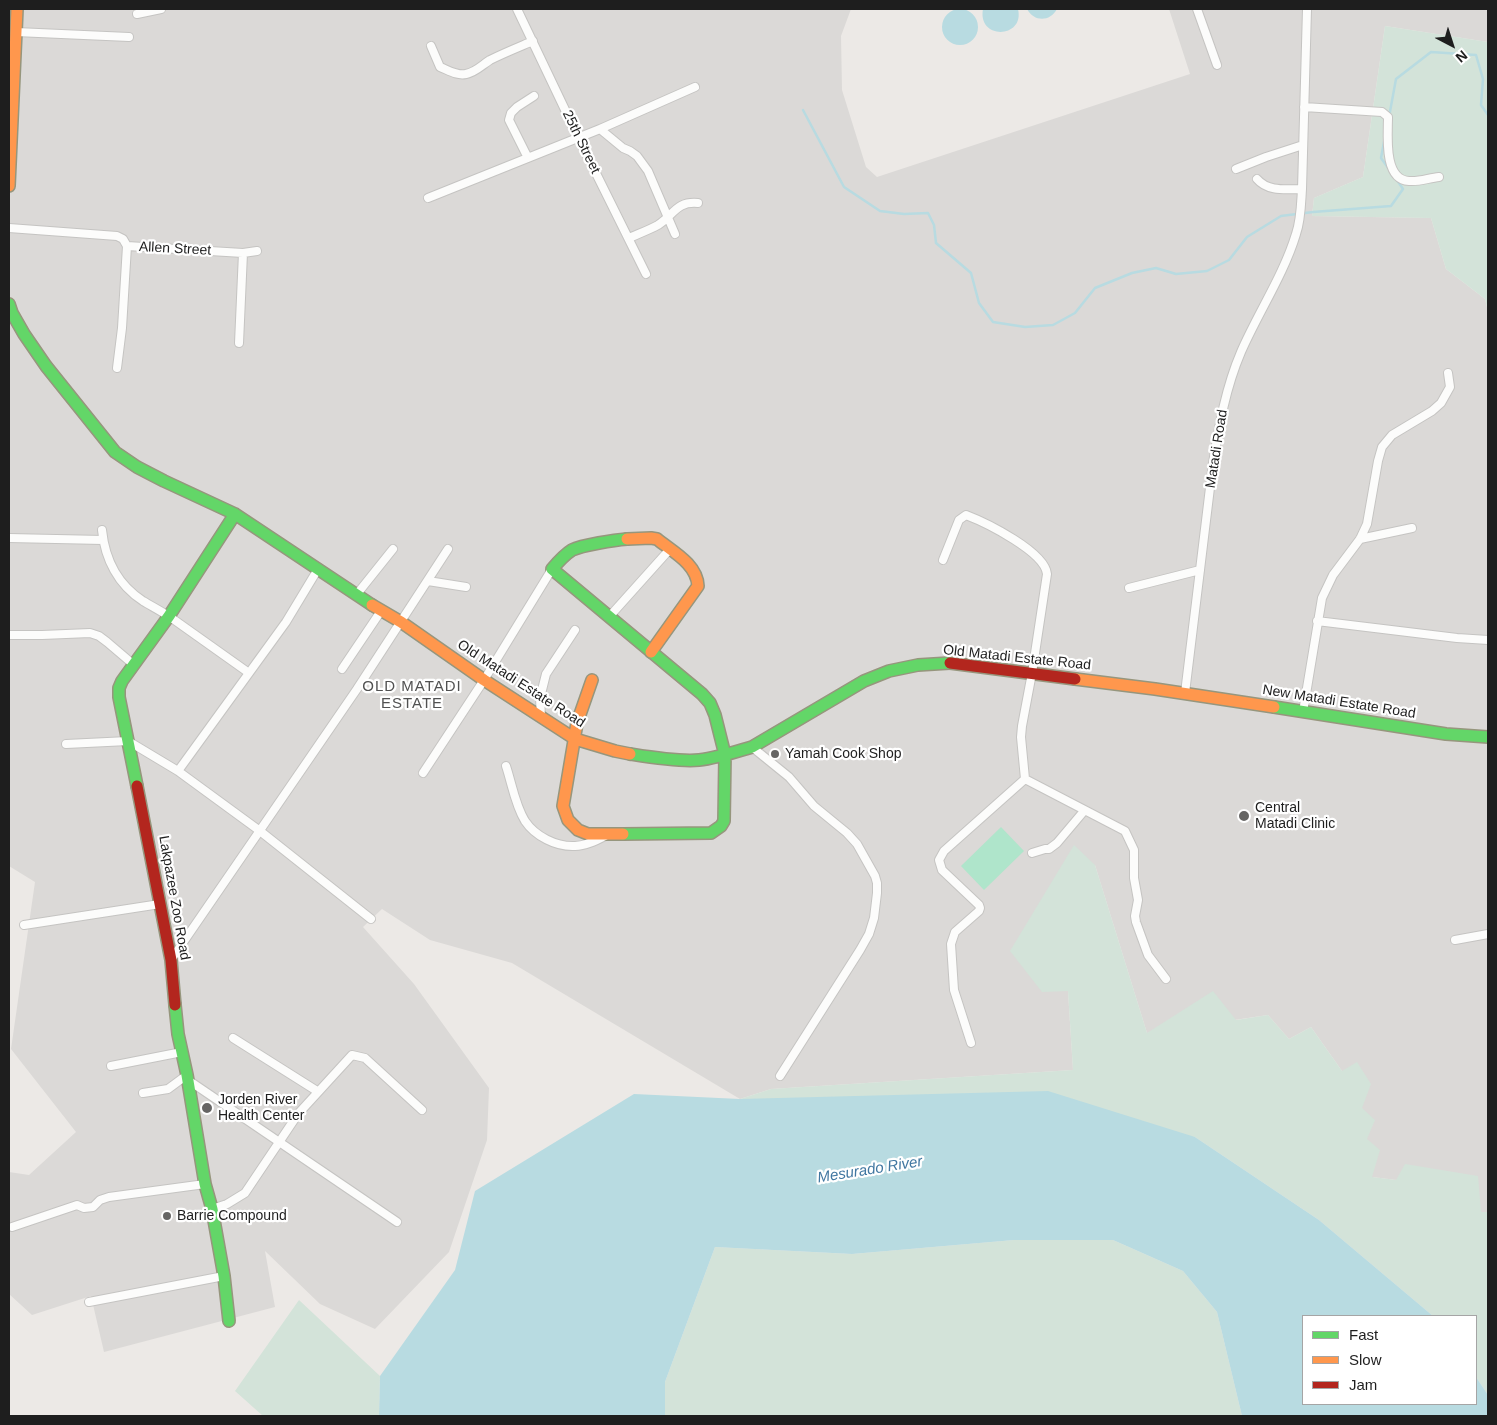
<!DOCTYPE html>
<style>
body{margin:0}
#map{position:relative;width:1497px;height:1425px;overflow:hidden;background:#ece9e6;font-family:Arial,sans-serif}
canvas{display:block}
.frame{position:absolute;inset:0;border:10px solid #1e1e1e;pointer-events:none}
.legend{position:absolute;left:1302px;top:1315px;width:175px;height:90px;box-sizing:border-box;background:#fff;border:1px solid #a5a5a5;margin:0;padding:6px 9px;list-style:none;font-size:15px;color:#1e1e1e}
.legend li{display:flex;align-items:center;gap:10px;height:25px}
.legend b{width:25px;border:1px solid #a5a5a5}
.north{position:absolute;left:1427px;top:20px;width:50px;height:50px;-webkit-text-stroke:4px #fff;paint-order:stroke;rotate:140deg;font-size:14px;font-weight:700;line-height:20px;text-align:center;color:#1e1e1e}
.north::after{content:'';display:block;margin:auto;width:18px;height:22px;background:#1e1e1e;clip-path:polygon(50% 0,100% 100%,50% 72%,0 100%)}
</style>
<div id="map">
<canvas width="1497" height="1425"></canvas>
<div class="frame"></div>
<ul class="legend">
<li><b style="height:6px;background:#63d668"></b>Fast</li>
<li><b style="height:6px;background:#ff974d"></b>Slow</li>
<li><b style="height:6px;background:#b3261e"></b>Jam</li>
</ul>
<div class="north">N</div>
</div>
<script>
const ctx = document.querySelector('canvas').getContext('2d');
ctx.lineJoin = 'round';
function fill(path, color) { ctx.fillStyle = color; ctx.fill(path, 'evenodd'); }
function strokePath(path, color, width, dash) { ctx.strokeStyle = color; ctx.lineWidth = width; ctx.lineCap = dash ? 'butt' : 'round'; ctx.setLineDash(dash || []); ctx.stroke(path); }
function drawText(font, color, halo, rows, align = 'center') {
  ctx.font = font + ' Arial,sans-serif'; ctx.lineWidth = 4.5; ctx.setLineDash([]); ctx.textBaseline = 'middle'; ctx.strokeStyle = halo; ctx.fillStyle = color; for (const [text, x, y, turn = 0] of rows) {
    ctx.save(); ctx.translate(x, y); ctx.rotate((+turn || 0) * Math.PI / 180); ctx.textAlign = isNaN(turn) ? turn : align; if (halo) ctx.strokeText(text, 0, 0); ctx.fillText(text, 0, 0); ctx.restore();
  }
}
fill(new Path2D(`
 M9,9H851L841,36L842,90L866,167L877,177L1190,74L1169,9H1488V42L1385,26L1363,177L1314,198L1312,216L1431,218L1446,269L1485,299L1488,311V1212H1481L1396,1180L1372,1177L1367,1140L1362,1108L1342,1071L1311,1027L1289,1039L1268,1015L1147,1033L1095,865L1068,991L1073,1070L771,1089L740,1099L512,963L430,940L382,909L363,927L414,984L489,1088L487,1140L449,1252L375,1329L320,1304L265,1251L275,1307L104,1352L91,1296L32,1315L9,1294V1172L29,1175L76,1132L11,1049L35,882L9,866Z`), '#dbd9d7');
fill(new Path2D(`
 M1385,26L1488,42V311L1485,299L1446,269L1431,218L1312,216L1314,198L1363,177Z
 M1074,845L1095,865L1147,1033L1213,991L1236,1020L1268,1015L1289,1039L1311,1027L1342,1071L1357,1062L1371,1084L1362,1108L1375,1120L1367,1139L1380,1150L1372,1177L1396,1180L1405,1164L1478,1176L1481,1212H1488V1395L1476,1377V1316H1433L1319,1220L1195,1137L740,1099L771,1089L1073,1070L1068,991L1042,992L1010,951Z
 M1014,1240H1113L1183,1271L1217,1312L1242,1416H665V1382L715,1247L852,1254Z
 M299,1300L380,1376L379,1416H263L235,1391Z`), '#d3e3d9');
fill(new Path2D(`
 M1001,827L1024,851L984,890L961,866Z`), '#afe5cb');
fill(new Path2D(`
 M983,9H1018C1025,39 977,40 983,9Z
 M1027,9H1057C1050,22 1034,22 1027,9Z
 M942 27a18 18 0 1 1 36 0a18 18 0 1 1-36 0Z
 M1048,1091L1195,1137L1319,1220L1433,1316H1303V1404H1476V1377L1488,1395V1416H1242L1217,1312L1183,1271L1113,1240H1014L852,1254L715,1247L665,1382V1416H379L380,1376L455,1270L475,1191L634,1094L740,1099Z`), '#b8dbe1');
strokePath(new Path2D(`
 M803,110L844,187L880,211L904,214L928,213L934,225L936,243L971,273L979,303L993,322L1025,327L1053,325L1075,313L1095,288L1132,273L1156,268L1176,274L1207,271L1229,260L1247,237L1281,216L1313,212L1391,206L1403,189L1395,177
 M1389,117L1396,79L1431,52L1476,55L1483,79L1481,105L1488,115
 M1384,142L1381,158L1389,169`), '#b8dbe1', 2.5);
const street = new Path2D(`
 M517,9L578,137L646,274
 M1197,9L1217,65
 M137,14L161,9
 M16,32L129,37
 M431,46L440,67C448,70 457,76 466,74C476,72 482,65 490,60C504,53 519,47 533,41
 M1304,107L1382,112L1388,117C1388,134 1383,180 1409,181C1419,182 1429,178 1439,177
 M600,129L623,148L630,151L637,156L648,171L675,234
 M528,158L509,120L511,113L517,107L534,96
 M1236,169L1266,157L1303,145
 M1257,179C1268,192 1286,189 1302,189
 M428,198L600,129L695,87
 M9,228L117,236L123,239L127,246L243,253L257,251
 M629,238C638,234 649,230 658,225C674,215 676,201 698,203
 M239,343L243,253
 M117,368L122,328L127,246
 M102,530C105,559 118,585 143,601C153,607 163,612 173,619C198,637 224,655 249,673
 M9,538L103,540
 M1360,539L1412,528
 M943,560L959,520L966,515C987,523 1045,552 1047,574L1032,673L1022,726L1021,737L1025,779L944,851L939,860L942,870L979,905L980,908L979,911L955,932L951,944L954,990L971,1043
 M428,581L466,587
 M1129,588L1200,570
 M357,594L393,549
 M609,617L670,549
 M1317,621L1457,638L1488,640
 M9,635H42L90,633L99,636L107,642L134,665
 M342,669L381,611
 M1185,693L1213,463C1219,425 1226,387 1241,352C1258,313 1284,274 1296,234C1301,220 1301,204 1302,189L1307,9
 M1303,712L1322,598L1333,575L1360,539L1367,524L1378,461L1382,447L1392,435L1432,411L1441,403L1450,387L1448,373
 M541,717L540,698L546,674L575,630
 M66,744L128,741L178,771L286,622L318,569
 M752,747L789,777L814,806L847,833L857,844L875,876L877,883V893L874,918L869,934L860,950L780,1076
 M506,766C512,784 515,805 525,821C535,836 556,847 575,846C586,846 597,840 607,835
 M178,771L260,831L371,919
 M423,773L484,680L552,569
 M1025,779L1125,831L1134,850V878L1138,900L1135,916L1136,922L1148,955L1166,979
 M1032,853L1045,849H1049L1057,843L1084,811
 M24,925L160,904
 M1455,940L1488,934
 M171,960L357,689L448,549
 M233,1038L317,1091
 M111,1066L182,1052
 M188,1080L397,1222
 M143,1093L168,1089L187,1075
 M212,1209L227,1204L245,1193L298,1114L352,1055L365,1058L422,1110
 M12,1227L77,1205L84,1208L93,1207L100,1200L109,1197L205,1184
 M89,1302L224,1276`);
const fast = new Path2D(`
 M9,304L12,313L24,334L46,366L115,452L137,467L164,481L235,514L372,605
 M1274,707L1446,734L1488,737
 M630,754C649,757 679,762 699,760C717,758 735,752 752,747L864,681L889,671L918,665L950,663
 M137,786L119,697V688L122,681L169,616L235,514
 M623,834L711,833L721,826L724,821L725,755L715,715L710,703L702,694L552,569C558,562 564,555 572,550C582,545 615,540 627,539
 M175,1005L178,1034L187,1075L205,1184L212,1209L224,1276L229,1321`);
const slow = new Path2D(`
 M9,186L17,9
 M627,539L651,538L657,539C673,552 697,564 698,586L651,652
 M372,605L401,622L484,680L575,739L615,751L630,754
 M1075,679L1155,689L1274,707
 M592,680L577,723L563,806L568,820L578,830L588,834H623`);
const jam = new Path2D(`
 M950,663L1075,679
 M137,786L171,960L175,1005`);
strokePath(street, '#c5c4c2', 10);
strokePath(fast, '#96967d', 14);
strokePath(slow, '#96967d', 14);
strokePath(jam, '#96967d', 14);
strokePath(street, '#fcfcfb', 8);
strokePath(fast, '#63d668', 11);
strokePath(slow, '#ff974d', 11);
strokePath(jam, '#b3261e', 11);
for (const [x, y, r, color] of [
 [775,754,5,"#666564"],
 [1244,816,6,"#666564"],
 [207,1108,6,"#666564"],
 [167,1216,5,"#666564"]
]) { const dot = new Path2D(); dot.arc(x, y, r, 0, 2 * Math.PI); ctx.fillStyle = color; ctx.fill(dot); strokePath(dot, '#fff', 2); }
drawText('14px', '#1e1e1e', '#fff', [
 ["25th Street",581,142,64],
 ["Allen Street",175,249,3],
 ["Matadi Road",1217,449,-81],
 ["Old Matadi Estate Road",1017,658,6],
 ["Old Matadi Estate Road",521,684,33],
 ["New Matadi Estate Road",1339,702,9],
 ["Lakpazee Zoo Road",174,898,80]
]);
drawText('14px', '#1e1e1e', '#fff', [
 ["Yamah Cook Shop",785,754],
 ["Central",1255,808],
 ["Matadi Clinic",1255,824],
 ["Jorden River",218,1100],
 ["Health Center",218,1116],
 ["Barrie Compound",177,1216]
], 'left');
ctx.letterSpacing = '1px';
drawText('15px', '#515151', '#fff', [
 ["OLD MATADI",412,687],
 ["ESTATE",412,704]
]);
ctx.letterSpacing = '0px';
drawText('italic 15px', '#4177a1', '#fff', [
 ["Mesurado River",870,1170,-9]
]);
</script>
